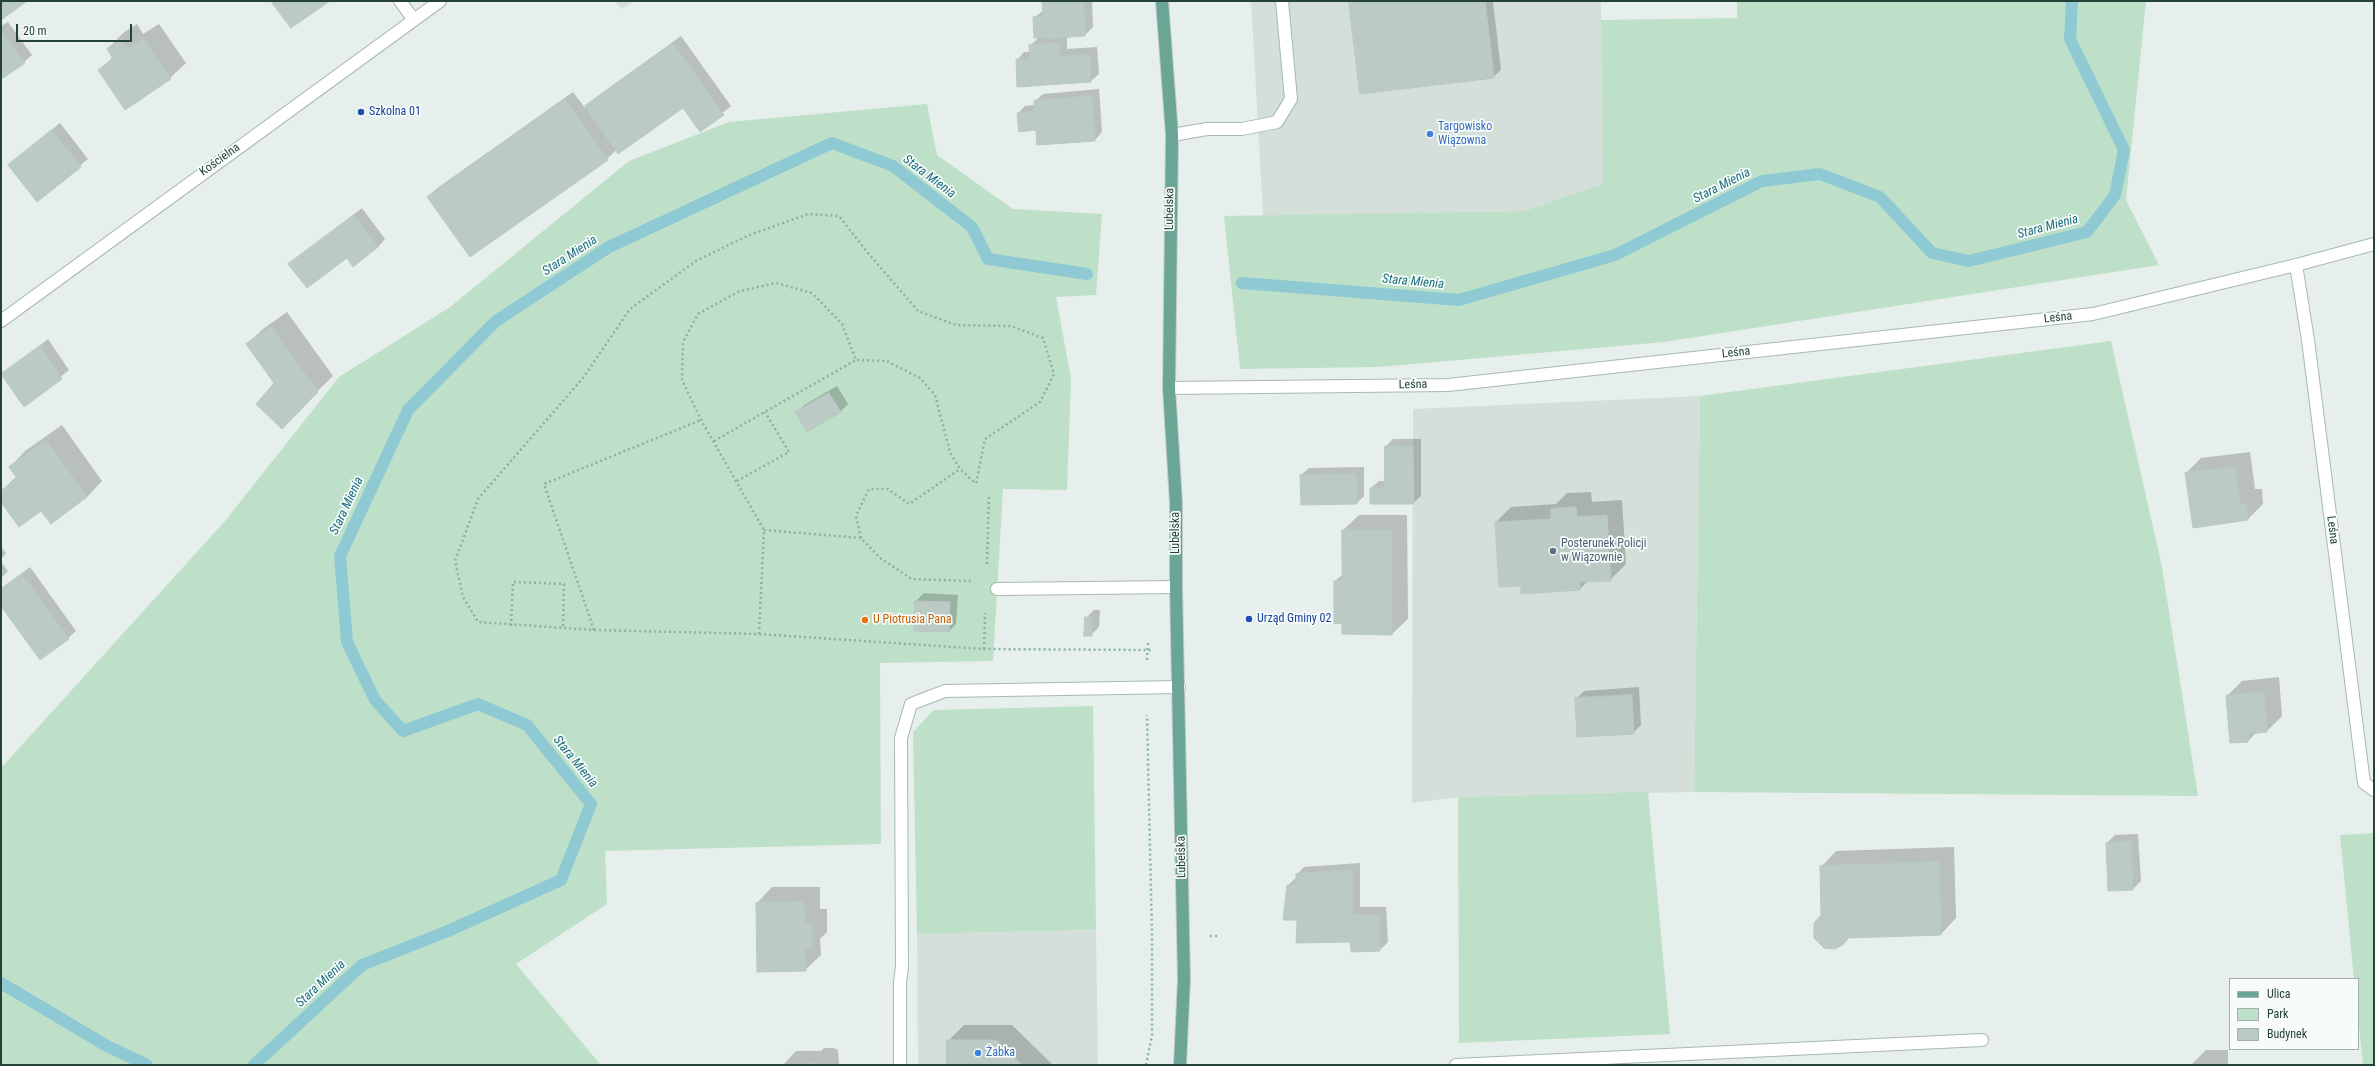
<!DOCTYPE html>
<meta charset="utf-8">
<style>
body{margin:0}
#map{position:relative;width:2375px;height:1066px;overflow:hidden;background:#e6efeb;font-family:"Roboto Condensed",sans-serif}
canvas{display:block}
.frame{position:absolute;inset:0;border:2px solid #24423a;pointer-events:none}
.legend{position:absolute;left:2229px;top:978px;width:130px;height:72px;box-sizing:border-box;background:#f7fbf9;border:1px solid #a3b1ad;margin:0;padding:5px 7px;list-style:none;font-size:12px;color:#24423a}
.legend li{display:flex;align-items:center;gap:8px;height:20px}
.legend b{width:20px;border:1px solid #a3b1ad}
.scale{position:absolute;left:16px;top:24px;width:116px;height:18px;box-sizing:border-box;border:2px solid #24423a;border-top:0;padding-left:5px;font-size:12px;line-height:14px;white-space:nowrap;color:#24423a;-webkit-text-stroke:3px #f7fbf9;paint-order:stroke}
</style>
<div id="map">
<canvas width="2375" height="1066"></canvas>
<div class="frame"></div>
<ul class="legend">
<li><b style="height:5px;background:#6aa596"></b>Ulica</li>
<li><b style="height:11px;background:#bfe0c8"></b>Park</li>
<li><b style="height:11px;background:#bbcac4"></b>Budynek</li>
</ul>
<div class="scale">20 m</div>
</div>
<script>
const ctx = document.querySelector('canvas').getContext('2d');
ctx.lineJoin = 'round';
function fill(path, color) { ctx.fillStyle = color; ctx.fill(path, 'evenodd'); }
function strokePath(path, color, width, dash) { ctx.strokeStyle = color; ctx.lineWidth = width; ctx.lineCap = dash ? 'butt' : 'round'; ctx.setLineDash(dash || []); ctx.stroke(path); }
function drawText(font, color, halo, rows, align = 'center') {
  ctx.font = font + ' "Roboto Condensed",sans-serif'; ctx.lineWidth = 3.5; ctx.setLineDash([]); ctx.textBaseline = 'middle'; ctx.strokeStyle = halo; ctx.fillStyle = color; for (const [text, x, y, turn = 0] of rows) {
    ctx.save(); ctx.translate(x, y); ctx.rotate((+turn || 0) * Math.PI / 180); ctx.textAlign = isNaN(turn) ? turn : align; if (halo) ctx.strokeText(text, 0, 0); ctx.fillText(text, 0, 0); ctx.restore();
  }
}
fill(new Path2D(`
 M615,1H634L621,9Z
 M1251,1H1601L1603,184L1524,211L1263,216Z
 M1700,396L1694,792L1458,797L1412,803L1413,409Z
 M1096,930L1098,1065H918L917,934Z`), '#d4dfda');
fill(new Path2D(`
 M1737,1H2146L2126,200L2159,265L1664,342L1379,367L1240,369L1224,216L1524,211L1603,184L1601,20L1737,18Z
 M927,104L937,155L1013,209L1102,214L1096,295L1056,297L1071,378L1067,490L1003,489L993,661L880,663L881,844L605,851L607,904L516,964L601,1065H1V768L225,521L339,377L450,307L629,161L729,122Z
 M2111,341L2162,567L2198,796L1694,792L1700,396Z
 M1093,706L1096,930L917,934L913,732L934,710Z
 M1648,792L1670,1034L1459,1043L1458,797Z
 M2374,833V1065H2363L2358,1016V979H2354L2340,835Z`), '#bfe0c8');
fill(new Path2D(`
 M1043,1H1092L1093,27L1085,35L1067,36V49L1097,47L1099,74L1091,81L1017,60L1024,52H1030V46L1039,37L1034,18L1044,10Z
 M1350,1H1493L1501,70L1493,77Z
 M8,22L32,55L24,62L1,73V26Z
 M137,24L143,34L159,24L186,63L170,78L99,70L113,57L108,49L123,33Z
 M681,36L731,106L700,131L683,107L616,150L607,159L470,256L428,197L436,189L573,92L585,108L594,99Z
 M1099,89L1102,132L1095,140L1037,129L1018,113L1025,106L1035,105V101L1043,94Z
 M60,123L88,159L37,201L9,165Z
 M362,208L385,239L378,247L347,257L290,264Z
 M287,312L333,376L281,427L275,383L247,344L263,329Z
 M48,339L69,370L24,405L3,374Z
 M837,386L848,404L840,412H797L804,405Z
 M62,425L102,481L87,497L41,509L1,500V491L17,476L10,467L25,451Z
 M1393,439H1421V496L1413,503L1371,488L1379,481H1385L1386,446Z
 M2250,452L2255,489H2262L2263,504L2248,519L2194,527L2186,473L2201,458Z
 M1364,467V496L1357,503L1301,475L1309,468Z
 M1591,492L1592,502L1622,500L1626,564L1610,580L1588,581L1580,589L1522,585L1496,522L1511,507L1556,504L1567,493Z
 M1359,515H1407L1408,619L1392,634L1343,633L1335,581L1343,574V530Z
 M1,547L6,553L1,559Z
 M1,562L8,571L1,578Z
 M30,567L76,631L68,638L1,604V589Z
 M924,593L958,595L956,624L949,631L915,630L916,601Z
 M1094,610H1100L1099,627L1091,635L1086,618Z
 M2279,677L2282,716L2267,731L2257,732L2248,741L2227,696L2242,681Z
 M1639,687L1641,725L1633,733L1576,699L1584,691Z
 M2138,834L2141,881L2133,889L2107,843L2115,835Z
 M1954,847L1956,918L1941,934L1850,937L1842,945L1822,916L1821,867L1836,851Z
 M1360,863V907H1386L1388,942L1380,950L1352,951L1351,941L1298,919L1288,885L1297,877V874L1304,867Z
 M772,887H820V909H827V932L820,939L821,955L805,970L758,971L757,903Z
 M964,1025H1012L1053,1065H948V1041Z
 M824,1048H834L838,1050L839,1065H783L796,1051H821Z
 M2206,1050H2228V1065H2191Z`), '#0003');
strokePath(new Path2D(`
 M1242,283L1459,300L1615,255L1762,181L1820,174L1880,197L1932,253L1969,261L2087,232L2115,195L2124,150L2070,39L2072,1
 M1,983L107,1046L147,1065
 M254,1065L362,965L448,931L561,880L591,804L527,725L478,704L403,731L375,700L347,642L340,556L408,410L496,321L609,247L832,143L893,166L972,227L988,259L1087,274`), '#8ec9d4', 12);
const building = new Path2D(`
 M1,1H27L1,20Z
 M271,1H330L291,28Z
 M1042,1H1084L1085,36L1045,39V37L1034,38L1033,17L1043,16Z
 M1349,1H1485L1494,78L1360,94Z
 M1,31L25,63L3,78L1,75Z
 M121,39L128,49L143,39L171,79L125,110L98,70L113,59L107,49Z
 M673,43L724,115L700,132L683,108L618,154L585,106Z
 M1059,43L1060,56L1090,55L1091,82L1017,87L1016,59H1030L1029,45Z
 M1092,96L1095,141L1037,145L1036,130L1019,132L1017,113L1034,112V101Z
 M565,99L608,160L470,257L427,197Z
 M52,130L81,167L37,202L8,165Z
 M354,215L378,247L353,267L347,258L307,288L288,264Z
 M271,327L318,392L282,429L256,404L274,383L246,344Z
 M40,346L62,379L24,407L1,374Z
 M829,393L841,412L807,432L795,412Z
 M46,440L87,497L51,524L41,511L19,527L1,502V491L17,478L9,467Z
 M1385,446L1413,447L1414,504H1370V488H1384Z
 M2235,467L2240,504H2246L2248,520L2193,528L2185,473Z
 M1356,474L1357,504L1301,505L1300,475Z
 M1576,507L1577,517L1607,515L1611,581L1580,582V590L1521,594V586L1499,587L1495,522L1551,519V509Z
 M1342,530H1392V635L1342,634V623L1334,624V581H1342Z
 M22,574L69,639L40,660L1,606V589Z
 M915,601L950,602L949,632L914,631Z
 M1085,617H1092V636H1084Z
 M2264,692L2267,732L2248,734V742L2230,743L2226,696Z
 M1632,695L1634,734L1577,737L1575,698Z
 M2131,841L2133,890L2108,891L2106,843Z
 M1939,862L1941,935L1848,938L1843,945L1834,949L1824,948L1814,938V923L1821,915L1820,866Z
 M1353,870V915H1379L1380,951L1351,952L1350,942L1296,943L1297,920H1283L1287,885H1296V874Z
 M804,902L805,924H812V949H805L806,971L757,972L756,903Z
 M947,1040H996L1022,1065H947Z
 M808,1063H818L821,1065H806Z`);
fill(building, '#bbcac4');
strokePath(building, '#b8c9c2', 1);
const minor = new Path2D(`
 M400,1L414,20
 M1172,135L1207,129H1242L1277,122L1291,99L1282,1
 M2296,265L2308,340L2364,783L2374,790
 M1,321L440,1
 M1169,388L1448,385L2093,314L2296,265L2374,244
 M997,589L1176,587
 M900,1065V983L902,966L901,738L911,704L945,691L1179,687
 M1456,1065L1982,1040`);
const major = new Path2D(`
 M1162,1L1172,135L1169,388L1176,503V587L1184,979L1180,1065`);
strokePath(minor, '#a8b8b2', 14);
strokePath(major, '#c2cac8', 14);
strokePath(new Path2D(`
 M714,441L856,360
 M737,481L789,452L765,412
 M976,483L985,439L1040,402L1054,374L1043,338L1011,326L956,325L918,311L868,253L839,216L808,214L747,236L696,261L630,309L583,378L478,499L455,561L463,597L478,622L594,630L759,634L984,649L1151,650
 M764,530L861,538L880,558L912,579L971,581
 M861,538L856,516L869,489H888L909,504L960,469
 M987,564L989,495
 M511,626L513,582L564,584L563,628
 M594,630L544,484L701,420
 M759,634L764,530L701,420L682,380L683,342L698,314L740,291L776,283L812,293L842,324L856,360L887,361L920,378L935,395L950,452L960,469L975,483
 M984,649L985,613
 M1147,660L1148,641
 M1210,936H1217
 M1146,1065L1152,1035V936L1147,715`), '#86b3a5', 2.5, [2, 3]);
strokePath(minor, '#fff', 12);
strokePath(major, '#6aa596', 12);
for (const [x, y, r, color] of [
 [361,112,4,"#1a4fb4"],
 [1430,134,4,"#3f7fe0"],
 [1553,551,4,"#5c6f8a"],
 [1249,619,4,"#1a4fb4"],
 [865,620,4,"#e8710a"],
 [978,1053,4,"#3f7fe0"]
]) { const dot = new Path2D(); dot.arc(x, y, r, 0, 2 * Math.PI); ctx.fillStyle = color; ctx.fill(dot); strokePath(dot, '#f7fbf9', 1.5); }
drawText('12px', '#164399', '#f7fbf9', [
 ["Szkolna 01",369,112],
 ["Urząd Gminy 02",1257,619]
], 'left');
drawText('12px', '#366cbe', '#f7fbf9', [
 ["Targowisko",1438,127],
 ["Wiązowna",1438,141],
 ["Żabka",986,1053]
], 'left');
drawText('12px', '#24423a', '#f7fbf9', [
 ["Kościelna",220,160,-36],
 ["Lubelska",1170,209,-89],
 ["Leśna",2058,318,-6],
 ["Leśna",1736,353,-6],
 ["Leśna",1413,385,-1],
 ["Leśna",2332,530,83],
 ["Lubelska",1176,533,-90],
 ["Lubelska",1182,857,-91]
]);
drawText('12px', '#4e5e75', '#f7fbf9', [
 ["Posterunek Policji",1561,544],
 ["w Wiązownie",1561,558]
], 'left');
drawText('12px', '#c56008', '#f7fbf9', [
 ["U Piotrusia Pana",873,620]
], 'left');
drawText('italic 13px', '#1c6f80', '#f7fbf9', [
 ["Stara Mienia",929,177,37],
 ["Stara Mienia",1722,186,-27],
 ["Stara Mienia",2048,227,-15],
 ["Stara Mienia",570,256,-33],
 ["Stara Mienia",1413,282,5],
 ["Stara Mienia",347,506,-65],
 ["Stara Mienia",575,762,51],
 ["Stara Mienia",321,984,-43]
]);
</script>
